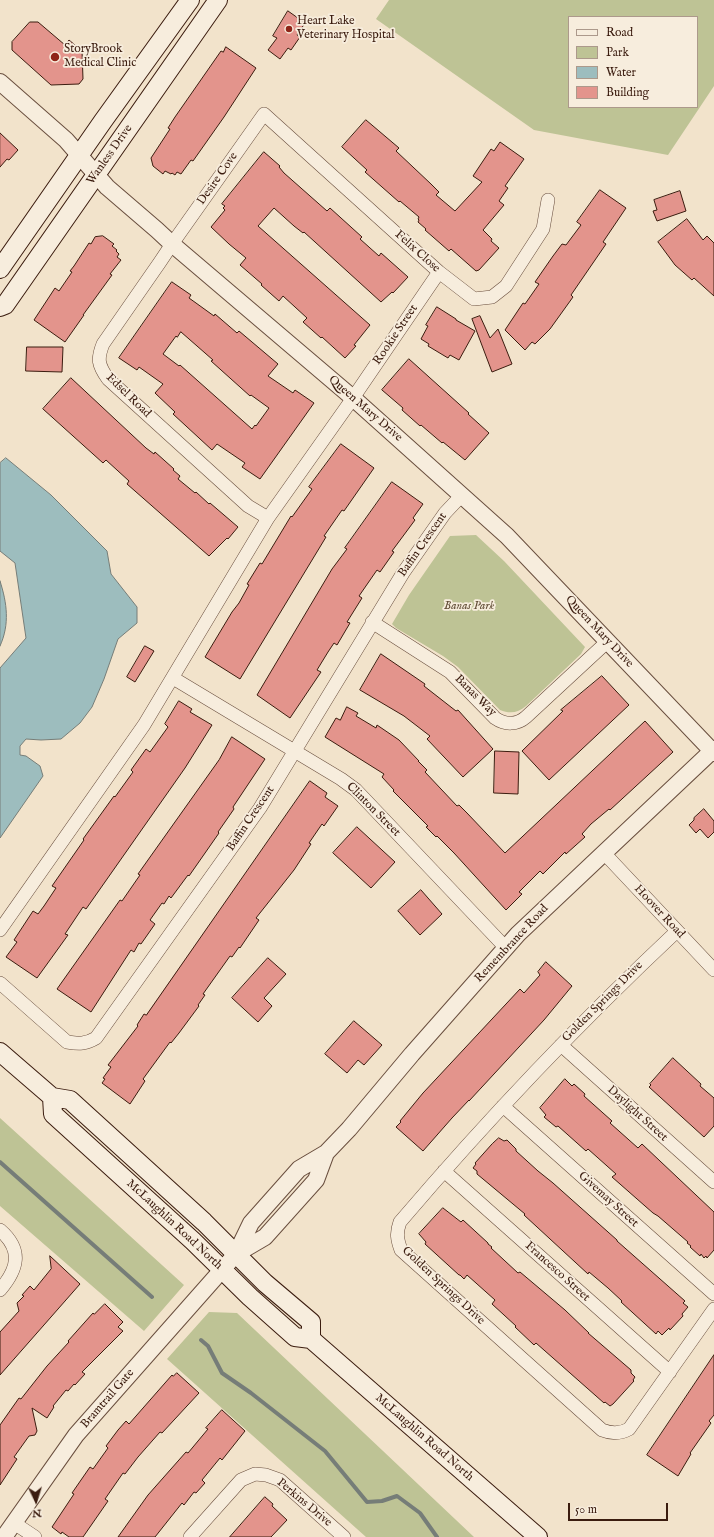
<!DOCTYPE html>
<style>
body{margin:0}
#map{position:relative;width:714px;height:1537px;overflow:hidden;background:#f2e3cb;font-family:"IM FELL English",serif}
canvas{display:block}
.legend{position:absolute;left:568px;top:16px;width:130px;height:92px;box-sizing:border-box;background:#f7eddd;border:1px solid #ac998b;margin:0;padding:5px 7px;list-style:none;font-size:12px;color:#3b1c0f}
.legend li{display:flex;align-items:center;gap:8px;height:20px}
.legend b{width:20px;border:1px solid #ac998b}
.north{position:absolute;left:16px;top:1481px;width:40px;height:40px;-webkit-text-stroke:3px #f7eddd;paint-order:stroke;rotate:176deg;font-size:11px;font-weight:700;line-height:16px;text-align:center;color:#3b1c0f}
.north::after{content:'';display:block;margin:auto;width:14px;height:18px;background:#3b1c0f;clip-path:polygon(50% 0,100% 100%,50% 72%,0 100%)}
.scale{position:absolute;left:568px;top:1503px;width:100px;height:18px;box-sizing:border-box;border:2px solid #3b1c0f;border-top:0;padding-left:5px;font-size:12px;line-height:14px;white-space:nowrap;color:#3b1c0f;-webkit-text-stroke:3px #f7eddd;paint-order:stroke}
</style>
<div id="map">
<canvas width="714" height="1537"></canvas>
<ul class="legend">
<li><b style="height:5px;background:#f7eddd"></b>Road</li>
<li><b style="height:11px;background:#bec395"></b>Park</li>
<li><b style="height:11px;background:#9dbdbe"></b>Water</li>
<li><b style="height:11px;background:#e3948c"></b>Building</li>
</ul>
<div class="north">N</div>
<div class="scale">50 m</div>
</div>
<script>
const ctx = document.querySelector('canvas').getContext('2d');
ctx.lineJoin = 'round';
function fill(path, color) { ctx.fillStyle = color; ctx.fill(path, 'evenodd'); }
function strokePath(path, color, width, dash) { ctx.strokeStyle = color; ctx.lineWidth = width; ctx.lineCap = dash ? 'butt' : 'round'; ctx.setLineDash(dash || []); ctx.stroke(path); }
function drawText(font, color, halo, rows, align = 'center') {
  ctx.font = font + ' "IM FELL English",serif'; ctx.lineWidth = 3.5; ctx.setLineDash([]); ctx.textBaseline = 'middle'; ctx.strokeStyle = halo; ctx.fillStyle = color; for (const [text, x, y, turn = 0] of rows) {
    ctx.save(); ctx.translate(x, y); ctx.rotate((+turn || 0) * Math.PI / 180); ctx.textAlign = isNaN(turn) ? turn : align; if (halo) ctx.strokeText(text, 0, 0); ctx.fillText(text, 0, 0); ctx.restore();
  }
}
fill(new Path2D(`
 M389,0H714V86L668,155L534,130L376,19ZM569,17H697V107H569Z
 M476,535L504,561L585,647L581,654L526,706C518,713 510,714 500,710L458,667L443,656L396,628L392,624L409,595L450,536Z
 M0,1118L184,1285L144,1331L0,1206Z
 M209,1312L237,1313L474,1537H366L167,1359Z`), '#bec395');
const water = new Path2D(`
 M6,458L51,495L107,551L111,574L137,607V623L118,639L104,679L92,707L80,723L61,739L41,740L26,739L20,746V755L26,756L40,766L43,776L0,838V668L26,638L15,563L0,551V463Z
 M0,581C7,603 10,624 0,646Z`);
fill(water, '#9dbdbe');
strokePath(water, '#767d78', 1);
strokePath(new Path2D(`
 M0,1162L152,1297
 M201,1340L208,1346L222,1373L251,1393L325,1451L367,1502L382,1501L397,1496L420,1513L437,1537`), '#767d78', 4);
const building = new Path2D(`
 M288,11L305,23L297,35L300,37L291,50L288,48L280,59L268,50L277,38L273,36Z
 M30,22H38L65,45L69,40L82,51L83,79L79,84L51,85L12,50V42Z
 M226,47L256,68L224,117L193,161L191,160L181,174L177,172L175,175L172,173L171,174L165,171L163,174L153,166L151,158L170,129L168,128L175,117L221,51L223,52Z
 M366,120L399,148L396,151L431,184L439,192L436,195L455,211L482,182L473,176L491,149L494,151L500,142L524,159L505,186L508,188L499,201L504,205L483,230L492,239L491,241L499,248L479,270L476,271L451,249L449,251L425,230L426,229L418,222L419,220L418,219L419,217L400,201L399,202L365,172L367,170L342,147Z
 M0,133L18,150L9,160L7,159L0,167Z
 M264,152L280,166L279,167L284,173L327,211L330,208L362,237L360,239L379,256L381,253L408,277L393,293L392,292L381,302L304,232L303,233L294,226L274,208L258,226L370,325L354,345L356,346L345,358L322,337L321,338L303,322L307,318L283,296L279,301L261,285L262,284L240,265L246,258L229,244L211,227L225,210L223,208L225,206L222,204Z
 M600,190L626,208L603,242L606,244L571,295L573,297L550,329L535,344L532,342L525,350L505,330L523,303L525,304L539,284L535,282L553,256L562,244L566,245L581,225L577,222Z
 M680,191L686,211L657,221L653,211L657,210L654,200Z
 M687,219L703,240L707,236L714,243V296L694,278L692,280L675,265L658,242Z
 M103,236L114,244L112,246L117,250L116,251L119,254L117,257L121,260L110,274L112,275L83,315H84L65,342L34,320L55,288L59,291L72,272L70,271L74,266L89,243L91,244L95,237Z
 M172,282L191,295L189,298L196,303L214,316L215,314L237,333L239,331L278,364L268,376L293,393L295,390L314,403L260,479L242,467L245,463L217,444L212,450L173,414L175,412L155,393L163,384L139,367L137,370L119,358ZM181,332L213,360L211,361L250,396L251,395L269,408L256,426L255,425L252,429L180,365L179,366L163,354L176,336L177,337Z
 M437,307L456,319V320L475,331L459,360L450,355L448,358L428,346L429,344L421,339L428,326L426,325Z
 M480,316L490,338L498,329L512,364L492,372L472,319Z
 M27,347H63L62,372L26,371Z
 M409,359L469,413L468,414L489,433L465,460L443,442L442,443L421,425L420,426L402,410L403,408L382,390Z
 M71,378L146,448L154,454L155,452L174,469L173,470L180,476L178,479L195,493L196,492L209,504L210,503L238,527L228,539L227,538L209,556L127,484L129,481L106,460L103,463L43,409Z
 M341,444L374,468L344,511L342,510L324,536L326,537L240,679L205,657L232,612L239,603L249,585L247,584L260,563L262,564L291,516L292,517L312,489L309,487Z
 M392,482L423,504L413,518L415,520L392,551L394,552L380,572L377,570L359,596L362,598L347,622L350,623L337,645L334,643L328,652L317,670L321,672L290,718L257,695L332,569L347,549L345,548Z
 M145,646L154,651L135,682L127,677Z
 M381,654L425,684L424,686L456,711L458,710L493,749L463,777L427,739L430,736L404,716L360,690Z
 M602,676L629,705L549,780L522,751L563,711L561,710Z
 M179,701L192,709L190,712L212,725L185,768L86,909L83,907L65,934L68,935L37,978L6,957L17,942L14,940L33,911L38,914L44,906L56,888L52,886L84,840L83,839L114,796L115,797L133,772L131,770L146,749L150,752L168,727L165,724Z
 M347,707L358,713L356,716L376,728L377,725L399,740L419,761H418L427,770L425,772L457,806L459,805L467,813L505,853L645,721L673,752L610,810L609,809L591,824L582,834L585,837L566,854L565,852L543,874L540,871L519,892L522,894L506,910L454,853L437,836L436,837L426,827L428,826L393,791L394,790L382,777L384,774L325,737L336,718L340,720Z
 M232,737L265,759L233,807L234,809L218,832L219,833L189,876L188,875L171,898L169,896L164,904L162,903L150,920L155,924L141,944L139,943L134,952L131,950L91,1012L57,989L120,900L122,901L140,875L138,874L219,760Z
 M495,751L519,752L518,794L494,793Z
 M310,781L327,793L325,797L338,806L324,826L322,824L309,843L311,844L294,870L256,918L259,920L240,948L239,947L232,957L230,956L203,994L205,995L198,1005L199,1006L179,1033L171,1043L170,1042L143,1079L145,1081L130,1104L102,1083L105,1079L103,1078L111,1067L108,1065L138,1026L137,1025L144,1014L146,1015Z
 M704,809L714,821V832L708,838L700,829L696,833L689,825L694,820V818Z
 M357,827L395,862L371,888L333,853Z
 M421,890L442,914L420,935L398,911Z
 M268,958L286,974L264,998L272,1006L258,1022L232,998Z
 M546,962L572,986L544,1020L469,1101V1100L452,1118L423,1151L396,1127L401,1122L400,1121L423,1093L520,989L524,993L540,975L538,972Z
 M354,1021L382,1045L364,1065L358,1060L347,1073L325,1054Z
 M673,1058L701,1084L700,1086L714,1098V1126L704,1137L649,1087L651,1085L650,1084Z
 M565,1079L572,1086L574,1084L585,1094L584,1096L612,1121L610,1123L638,1148L642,1144L714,1212V1250L707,1258L706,1256L704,1258L701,1254L700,1256L690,1247L691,1246L687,1243L688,1242L658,1216L653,1213L612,1177L616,1174L588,1149L586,1151L558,1126L556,1127L544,1117L546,1115L540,1108Z
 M499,1138L504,1141L507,1140L516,1149V1151L538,1171L553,1183L617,1240V1241L685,1301L683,1303L688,1307L682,1314L683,1316L670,1330L669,1328L662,1335L658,1331L656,1334L621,1302L622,1301L608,1288L589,1272L588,1274L524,1215L525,1214L477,1174V1171L473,1168L476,1164L475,1163L492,1144Z
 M443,1208L461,1222L463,1220L488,1243V1244L492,1247L491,1248L518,1273L520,1272L565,1310L589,1333H588L631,1370V1373L635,1377L633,1380L634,1381L613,1404L610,1406L605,1402L604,1403L536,1343L534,1345L515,1327L516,1326L492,1304L495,1300L467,1275L464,1279L460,1275H459L425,1244L426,1242L419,1234Z
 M50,1256L80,1284L0,1375V1332L19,1311L17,1303L24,1296L22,1295L30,1286L34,1290L51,1269Z
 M105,1304L123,1322L118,1327L123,1331L82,1372L85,1374L75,1385L74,1384L68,1391L66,1390L53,1406L54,1407L47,1418L32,1408L37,1431L35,1435L29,1436L14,1457L17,1459L0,1485V1425L19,1398L21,1399L47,1366L69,1342L68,1341L93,1313L94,1314Z
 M714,1355V1415L709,1421L711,1423L690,1453L691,1454L678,1476L647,1455Z
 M177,1373L199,1393L162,1433L160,1432L138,1457L125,1474L123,1473L105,1499L108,1501L83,1537H69L62,1532L61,1534L52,1527L74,1494L72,1493L90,1467L93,1469L108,1448L106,1446L118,1430L126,1421L129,1424L172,1375L173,1376Z
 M222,1410L245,1431L222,1460L220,1458L202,1480L205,1483L196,1493L194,1492L184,1505L182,1503L155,1537H118L148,1495L186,1452L188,1453L208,1429L206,1428Z
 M265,1497L273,1504L272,1506L287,1520L271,1537H230Z`);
fill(building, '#e3948c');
strokePath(building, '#3b1c0f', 1);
const minor = new Path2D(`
 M268,518L248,506L108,379C98,365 97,359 103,344L160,262L172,244L264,114L439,272L474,299L492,297L506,286L543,229L548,200
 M372,622L450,672L495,718C505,725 517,725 526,717L608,641
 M173,678L341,779L356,790L506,948
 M604,853L714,970
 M0,930L144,725L268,518L353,398L439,272
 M677,931C579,1023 487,1120 400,1222C396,1233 397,1239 401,1250L602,1430C612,1434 620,1434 629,1429L714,1309
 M0,983L67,1042C79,1044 86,1044 96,1038L260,808L403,573L445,513L462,495
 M561,1045L714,1182
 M503,1106L714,1294
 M444,1171L670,1372
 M0,1230C23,1250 18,1269 0,1290
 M14,1523L35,1537
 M190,1537L241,1480L255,1474L266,1475L280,1480L344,1537`);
const tertiary = new Path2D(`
 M0,82L66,140L107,187L157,230L172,244L353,398L507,536L714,753
 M236,1254L265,1237L316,1180L326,1153
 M4,1537L76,1435L236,1254L251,1223L299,1169L326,1153L349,1129L412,1054L518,934L714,749`);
const secondary = new Path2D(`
 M0,269L103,121L190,0
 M0,307L5,305L218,0
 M0,1052L52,1097L70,1100L204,1222L265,1283L311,1322V1339
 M52,1097L53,1114L193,1241L250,1297L295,1337L311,1339L538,1537`);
strokePath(minor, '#694e3e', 14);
strokePath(tertiary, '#694e3e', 18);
strokePath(secondary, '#3b1c0f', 20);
strokePath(minor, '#f7eddd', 13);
strokePath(tertiary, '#f7eddd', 16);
strokePath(secondary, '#f7eddd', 18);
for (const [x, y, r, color] of [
 [289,29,4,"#8f2418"],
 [55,57,5,"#8f2418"]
]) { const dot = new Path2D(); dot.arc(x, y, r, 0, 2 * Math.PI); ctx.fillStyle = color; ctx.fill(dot); strokePath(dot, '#f7eddd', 1.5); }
drawText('12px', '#3b1c0f', '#f7eddd', [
 ["Heart Lake",297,22],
 ["Veterinary Hospital",297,36],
 ["StoryBrook",64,50],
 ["Medical Clinic",64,64]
], 'left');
drawText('12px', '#3b1c0f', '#f7eddd', [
 ["Wanless Drive",110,155,-55],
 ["Desire Cove",218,179,-55],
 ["Felix Close",417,252,42],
 ["Rookie Street",396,335,-56],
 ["Edsel Road",128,396,44],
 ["Queen Mary Drive",365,409,41],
 ["Baffin Crescent",423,545,-55],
 ["Queen Mary Drive",599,632,47],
 ["Banas Way",475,696,45],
 ["Clinton Street",373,810,45],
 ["Baffin Crescent",251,819,-56],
 ["Hoover Road",659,912,47],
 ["Remembrance Road",512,944,-47],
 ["Golden Springs Drive",603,1002,-45],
 ["Daylight Street",637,1114,42],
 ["Givemay Street",608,1200,42],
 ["McLaughlin Road North",174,1225,43],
 ["Francesco Street",557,1272,42],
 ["Golden Springs Drive",443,1286,43],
 ["Bramtrail Gate",108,1399,-49],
 ["McLaughlin Road North",424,1438,41],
 ["Perkins Drive",304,1503,40]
]);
drawText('italic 12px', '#624e37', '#f7eddd', [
 ["Banas Park",469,607]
]);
</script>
